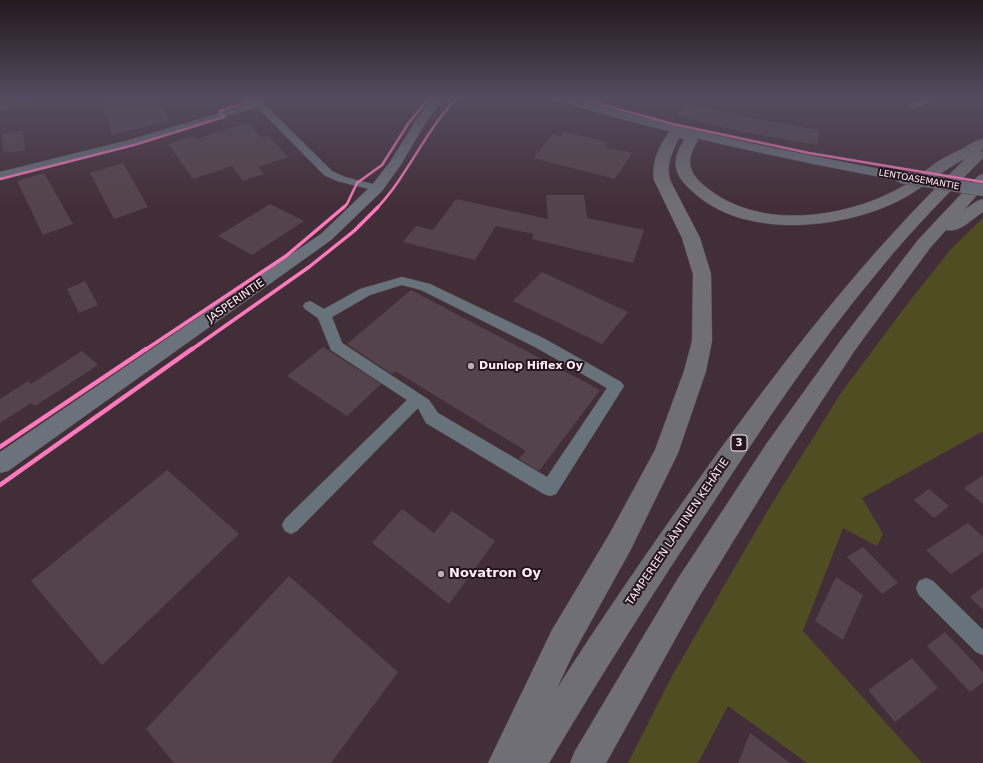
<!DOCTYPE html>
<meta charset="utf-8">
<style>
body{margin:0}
canvas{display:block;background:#422e38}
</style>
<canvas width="983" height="763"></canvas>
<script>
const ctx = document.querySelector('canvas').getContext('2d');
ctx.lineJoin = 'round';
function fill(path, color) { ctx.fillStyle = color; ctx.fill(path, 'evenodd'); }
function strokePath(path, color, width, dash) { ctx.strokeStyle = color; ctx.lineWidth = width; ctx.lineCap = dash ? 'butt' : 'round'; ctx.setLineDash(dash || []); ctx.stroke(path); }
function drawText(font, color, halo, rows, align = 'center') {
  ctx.font = font + ' "DejaVu Sans",sans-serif'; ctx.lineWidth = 4; ctx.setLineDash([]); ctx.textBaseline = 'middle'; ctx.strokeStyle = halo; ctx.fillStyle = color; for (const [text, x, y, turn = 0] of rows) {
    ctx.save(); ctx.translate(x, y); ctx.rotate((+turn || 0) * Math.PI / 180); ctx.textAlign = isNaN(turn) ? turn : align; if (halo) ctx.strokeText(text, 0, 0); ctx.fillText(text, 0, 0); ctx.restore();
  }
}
fill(new Path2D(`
 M0,97H26L27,105L0,111Z
 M983,218V431L862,498L883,534L877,546L843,528L803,631L922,763H807L728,706L698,763H628L673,674L771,505L841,393L905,307L951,249Z`), '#514d22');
fill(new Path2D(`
 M101,97H158L169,121L112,135Z
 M684,103L757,119L819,130L818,145L753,134L676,116Z
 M248,123L262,138L268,136L288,157L258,167L264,174L243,181L232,166L193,179L168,144L193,136L195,139Z
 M23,130L25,150L13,153L3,151L2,134Z
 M565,132L608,142L605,147L632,153L615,179L533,158L553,134L561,136Z
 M123,163L148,207L114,219L90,173Z
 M44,173L73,224L43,235L17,181Z
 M546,195H584L587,218L644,230L633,263L532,239L534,234L496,226L475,260L403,242L416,226L433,230L456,199L548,219Z
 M270,204L304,221L252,255L218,236Z
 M542,272L628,312L602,344L513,301Z
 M85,281L98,305L79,313L67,289Z
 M411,290L600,390L539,471L519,459L526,451L395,371L392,374L347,344Z
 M323,347L381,384L347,416L287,376Z
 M82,351L98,365L35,406L31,403L0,423V399L28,381L31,384Z
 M167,470L239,534L102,665L31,581Z
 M983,475V504L964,488Z
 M929,489L949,506L934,518L914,500Z
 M402,509L434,533L452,511L495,541L449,604L372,543Z
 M968,523L983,537V552L951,574L926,550Z
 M863,547L898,583L882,594L847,557Z
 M289,576L398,672L331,763H174L146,729Z
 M836,577L863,595L843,640L815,621Z
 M983,587V610L970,597Z
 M945,632L983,672V682L970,692L927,646Z
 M912,658L938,688L895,722L868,690Z
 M750,733L790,763H738Z`), '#54434c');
const minor = new Path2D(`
 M248,97H257L332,171L345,177L381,186L382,188L377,191L337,181L324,175L257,107L135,144L0,178V172L129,140L253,103Z
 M929,97H941L916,108L913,109L909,106L910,104Z
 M402,277L430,284L545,339L621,382L624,386L556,494L550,496L544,494L426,423L418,408L297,531L291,534L285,531L282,525L285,519L407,400L331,350L318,318L305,309L303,306L305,303L310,301L324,309L360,289ZM402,285L421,290L535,347L607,388L547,477L438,413L429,400L342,343L332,317L370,295Z
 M926,578L933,581L983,630V655L976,652L919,595L916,588L919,581Z`);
const major = new Path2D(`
 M436,97H450L440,104L427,120L402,163L382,191L331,240L8,471L0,473V452L321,234L372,185L390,162L418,117L432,100Z
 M550,97H568C677,129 789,152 901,173L906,174L908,177L906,180L901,181C783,159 667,134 552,99Z`);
const highway = new Path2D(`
 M686,129L691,130L698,140C686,160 687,172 706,187C760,232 849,218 905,185C916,178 926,170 937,162C945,157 955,152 964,148C970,144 976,140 983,139V149L980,151L983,152V158C946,195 909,233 876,274C816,346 764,424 713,503C656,588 601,675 549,763H488L552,630L610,533L655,450L684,371L692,341L693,274L682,238L654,180C651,163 659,146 669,132ZM679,138H682L684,140C671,161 673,174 691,190C741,239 836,230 894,203C920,191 941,171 966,158C867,253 784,360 704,472C653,544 603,616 556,690L574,652L630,551L678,453L706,371L712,341L711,274L700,238L670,180C666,163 672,153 679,138Z
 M983,174V188L964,210L977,201L983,199V212C972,219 960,233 946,230L930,248L855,350L785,457L697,600L606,763H570L575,751L677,580L767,443L841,340L918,240L978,176Z`);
strokePath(minor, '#5b4b53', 1);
strokePath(major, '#5b4b53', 1);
strokePath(highway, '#5b4b53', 1);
fill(minor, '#67727a');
fill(major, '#6c727c');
fill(highway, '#716f76');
const majorBridge = new Path2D(`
 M901,177L983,190`);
strokePath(majorBridge, '#5b4b53', 13, []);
strokePath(majorBridge, '#6c727c', 12);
strokePath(new Path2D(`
 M574,97L673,124L809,153L983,182
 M0,179L134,145L224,117L219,112L220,111L263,97
 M343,208L347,204L357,183L382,165L408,124L430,97
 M377,208C409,174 425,130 458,97`), '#fd7abc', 2.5);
strokePath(new Path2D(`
 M145,350L286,256L344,207
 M191,350L309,267L354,231L378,207`), '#fd7abc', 3.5);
strokePath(new Path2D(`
 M0,447L146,349
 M0,485L192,349`), '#fd7abc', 4.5);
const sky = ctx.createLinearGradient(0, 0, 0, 204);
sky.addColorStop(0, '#24191f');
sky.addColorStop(0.48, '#544c5e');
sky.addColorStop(1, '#544c5e00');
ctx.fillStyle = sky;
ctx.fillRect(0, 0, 983, 204);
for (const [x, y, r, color] of [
 [471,366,4,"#bdacb4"],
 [441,574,4,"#bdacb4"]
]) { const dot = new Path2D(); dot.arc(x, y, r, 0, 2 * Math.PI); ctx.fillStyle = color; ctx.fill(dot); strokePath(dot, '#26151e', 1.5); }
drawText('9px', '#fff0f7', '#26151e', [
 ["LENTOASEMANTIE",919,180,10]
]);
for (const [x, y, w] of [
 [739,443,16]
]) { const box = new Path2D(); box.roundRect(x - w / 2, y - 8, w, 16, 3); ctx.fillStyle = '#26151e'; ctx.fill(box); strokePath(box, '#fff0f7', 1); }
drawText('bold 10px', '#fff0f7', null, [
 ["3",739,443]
]);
drawText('11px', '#fff0f7', '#26151e', [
 ["JASPERINTIE",236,301,-35],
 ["TAMPEREEN LÄNTINEN KEHÄTIE",678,532,-56]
]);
drawText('bold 11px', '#fff0f7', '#26151e', [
 ["Dunlop Hiflex Oy",479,366]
], 'left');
drawText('bold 13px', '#fff0f7', '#26151e', [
 ["Novatron Oy",449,574]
], 'left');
</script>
